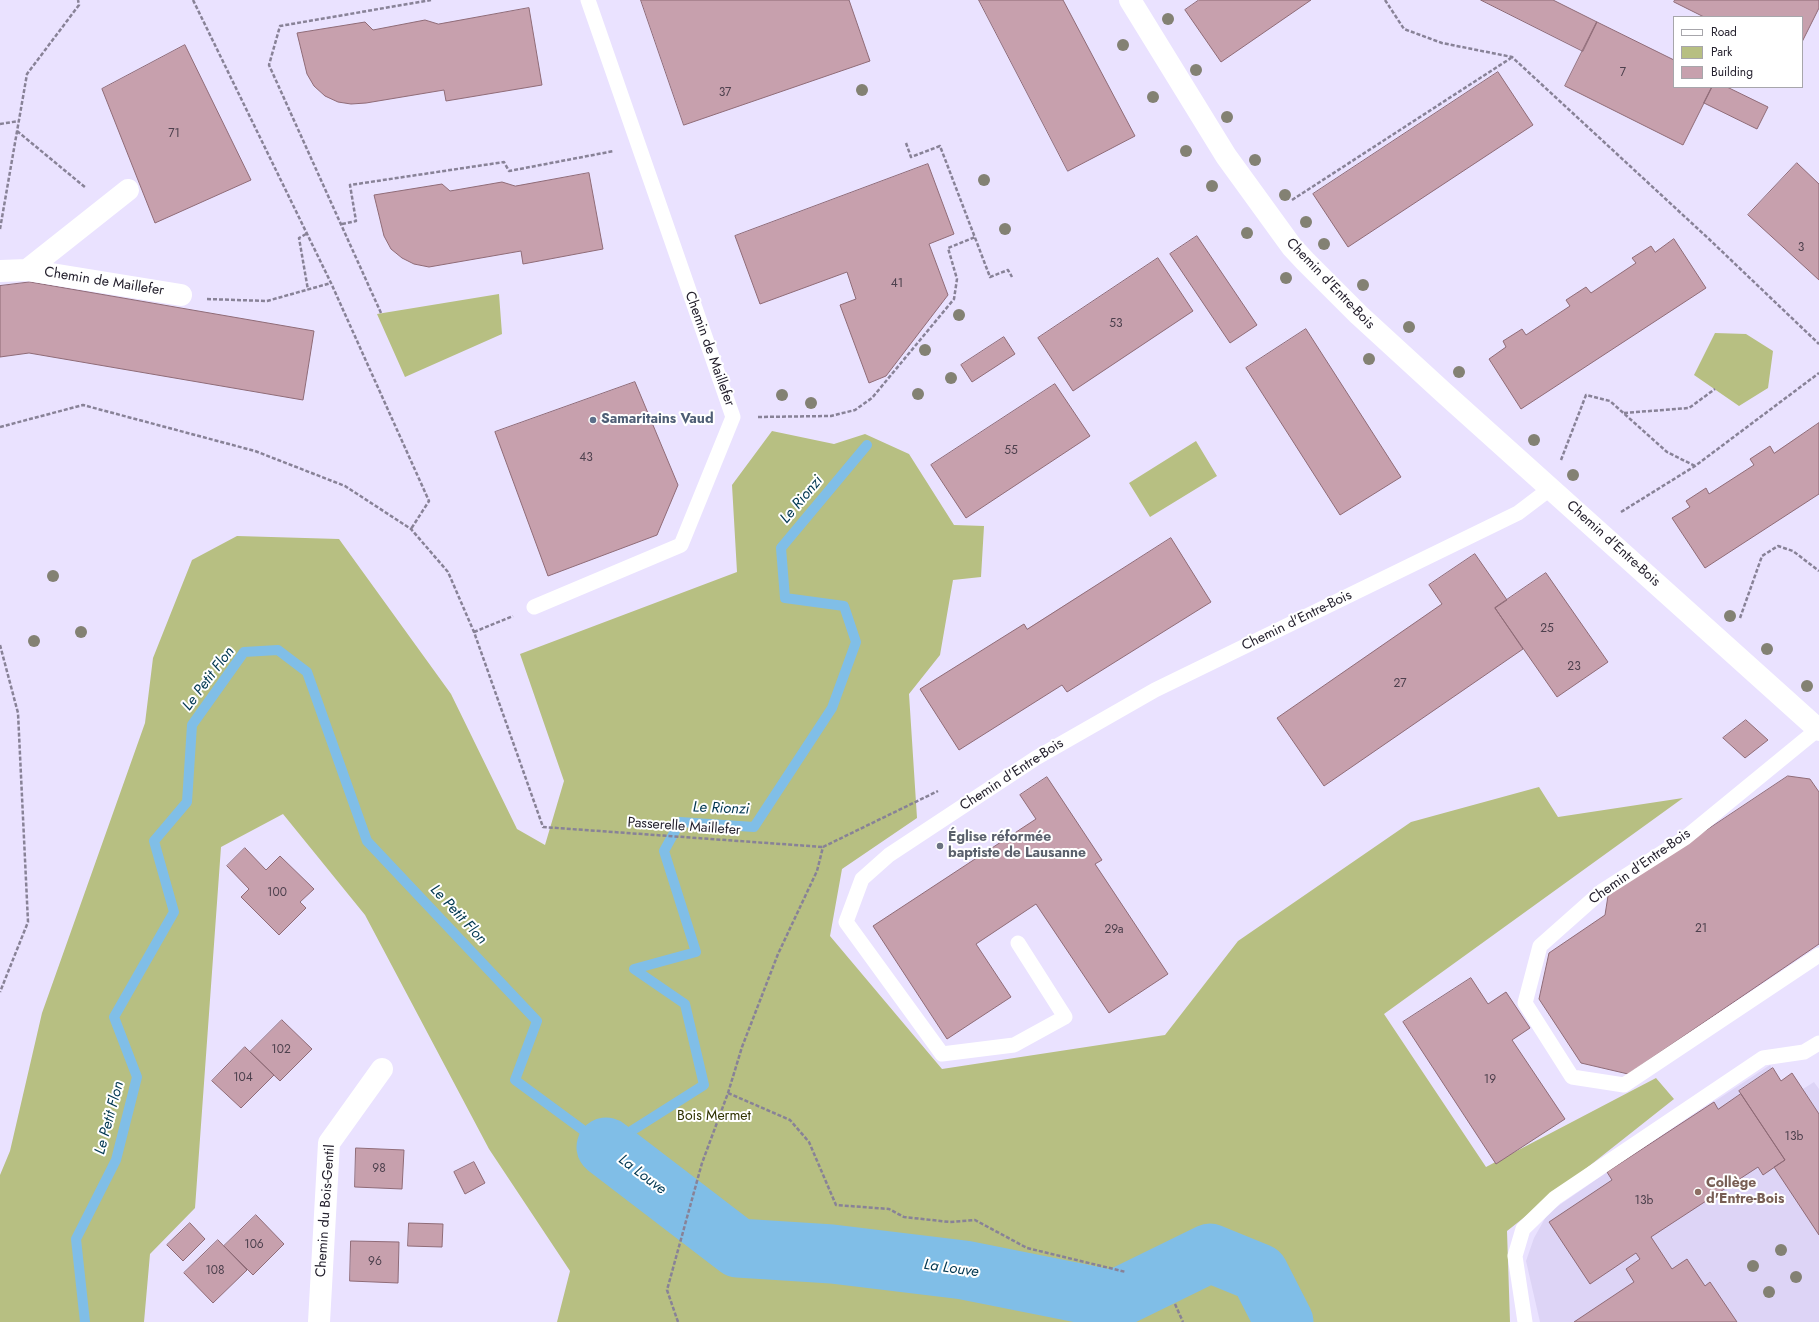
<!DOCTYPE html>
<meta charset="utf-8">
<style>
body{margin:0}
#map{position:relative;width:1819px;height:1322px;overflow:hidden;background:#eae2ff;font-family:Jost,sans-serif}
canvas{display:block}
.legend{position:absolute;left:1673px;top:16px;width:130px;height:72px;box-sizing:border-box;background:#fff;border:1px solid #a7a6ab;margin:0;padding:5px 7px;list-style:none;font-size:12px;color:#24202d}
.legend li{display:flex;align-items:center;gap:8px;height:20px}
.legend b{width:20px;border:1px solid #a7a6ab}
</style>
<div id="map">
<canvas width="1819" height="1322"></canvas>
<ul class="legend">
<li><b style="height:5px;background:#fff"></b>Road</li>
<li><b style="height:11px;background:#b7bf82"></b>Park</li>
<li><b style="height:11px;background:#c7a0ad"></b>Building</li>
</ul>
</div>
<script>
const ctx = document.querySelector('canvas').getContext('2d');
ctx.lineJoin = 'round';
function fill(path, color) { ctx.fillStyle = color; ctx.fill(path, 'evenodd'); }
function strokePath(path, color, width, dash) { ctx.strokeStyle = color; ctx.lineWidth = width; ctx.lineCap = dash ? 'butt' : 'round'; ctx.setLineDash(dash || []); ctx.stroke(path); }
function drawText(font, color, halo, rows, align = 'center') {
  ctx.font = font + ' Jost,sans-serif'; ctx.lineWidth = 4; ctx.setLineDash([]); ctx.textBaseline = 'middle'; ctx.strokeStyle = halo; ctx.fillStyle = color; for (const [text, x, y, turn = 0] of rows) {
    ctx.save(); ctx.translate(x, y); ctx.rotate((+turn || 0) * Math.PI / 180); ctx.textAlign = isNaN(turn) ? turn : align; if (halo) ctx.strokeText(text, 0, 0); ctx.fillText(text, 0, 0); ctx.restore();
  }
}
fill(new Path2D(`
 M1770,1065L1781,1081L1792,1073L1803,1089L1814,1082L1819,1089V1322H1540L1526,1261L1534,1238L1548,1213L1607,1172Z`), '#ddd4f6');
fill(new Path2D(`
 M499,294L502,334L405,377L377,314Z
 M1715,333L1746,334L1773,351L1768,388L1739,406L1694,375Z
 M772,431L834,444L865,434L909,454L954,525L984,526L981,577L953,580L940,655L909,694L917,818L842,869L830,936L942,1069L1165,1035L1238,941L1411,822L1539,787L1558,817L1683,798L1384,1014L1486,1167L1656,1078L1674,1099L1507,1231L1510,1322H557L570,1271L489,1149L365,915L283,814L221,847L195,1208L150,1254L144,1322H0V1175L10,1151L42,1013L145,723L153,658L192,560L237,536L339,539L451,694L517,829L545,845L564,781L520,654L737,572L732,485Z
 M1196,441L1217,476L1150,517L1129,483Z`), '#b7bf82');
strokePath(new Path2D(`
 M85,1322L76,1239L116,1160L137,1077L114,1017L174,912L154,841L187,802L192,725L244,652L278,650L307,672L367,841L537,1021L515,1080L606,1147L704,1085L685,1004L634,969L696,952L664,851L680,822L754,827L832,708L856,642L844,606L785,598L781,548L867,445`), '#80bee7', 10);
strokePath(new Path2D(`
 M606,1147L738,1248L832,1254L964,1270L1114,1300L1210,1253L1259,1273L1284,1322`), '#80bee7', 59);
const building = new Path2D(`
 M641,0H849L870,61L684,125Z
 M979,0H1063L1135,136L1068,171Z
 M1199,0H1311L1221,62L1185,10Z
 M1481,0H1553L1597,22L1583,51Z
 M1675,0H1819V8L1802,42V17H1704L1674,2Z
 M529,8L542,85L446,101L444,90L366,103L351,104L338,102L325,96L314,86L307,74L297,33L365,22L373,30L425,20L438,24Z
 M1597,22L1674,60V87H1712L1683,145L1565,86Z
 M185,45L251,180L155,223L102,89Z
 M1498,72L1533,125L1348,247L1313,194Z
 M1712,87H1727L1768,107L1757,129L1704,103Z
 M1797,163L1819,184V280L1748,215Z
 M928,164L954,234L929,244L948,295L886,376L869,383L840,305L856,299L847,272L760,304L735,236Z
 M589,173L603,249L523,264L521,251L429,267L414,264L402,258L391,249L384,236L374,195L442,184L450,191L502,182L515,186Z
 M1197,236L1257,325L1230,343L1170,254Z
 M1674,239L1706,288L1521,409L1489,359L1506,347L1503,341L1522,329L1526,335L1570,306L1566,300L1586,287L1591,293L1636,263L1632,258L1651,246L1655,252Z
 M1158,258L1193,311L1073,391L1038,338Z
 M30,282L314,331L303,400L29,353L0,357V286Z
 M1306,329L1401,477L1340,515L1246,368Z
 M1004,337L1015,354L972,382L961,365Z
 M635,382L678,485L657,535L548,576L495,432Z
 M1055,384L1090,436L966,518L931,465Z
 M1819,423V494L1705,568L1672,518L1690,507L1686,501L1706,488L1709,494L1754,465L1750,459L1770,446L1774,453Z
 M1171,538L1211,602L1067,692L1062,685L959,750L920,689L1024,624L1027,629Z
 M1475,554L1507,600L1495,608L1523,649L1324,786L1277,718L1442,604L1429,585Z
 M1546,573L1608,662L1557,697L1495,608Z
 M1746,720L1768,740L1745,758L1723,738Z
 M1788,776L1810,779L1819,792V944L1628,1074L1581,1063L1539,999L1549,953L1605,915L1608,896Z
 M1047,777L1102,860L1095,864L1168,974L1109,1013L1036,904L976,944L1011,997L947,1039L873,926L1036,819L1020,795Z
 M245,848L266,870L280,856L314,889L300,902L306,908L279,935L241,897L249,889L227,866Z
 M1471,978L1488,1004L1506,992L1530,1028L1512,1040L1565,1119L1496,1164L1403,1022Z
 M282,1020L312,1049L280,1081L250,1052Z
 M245,1047L274,1075L241,1108L212,1081Z
 M1773,1068L1781,1081L1792,1073L1819,1114V1235L1774,1167L1785,1160L1739,1091Z
 M1741,1094L1785,1160L1763,1175L1758,1167L1651,1237L1672,1269L1687,1259L1705,1286L1710,1282L1737,1322H1574L1634,1282L1626,1269L1640,1259L1636,1253L1590,1284L1549,1222L1612,1180L1607,1172L1714,1102L1718,1109Z
 M356,1148L404,1150L402,1189L355,1187Z
 M474,1162L485,1183L465,1194L454,1172Z
 M256,1215L284,1244L253,1275L224,1246Z
 M190,1223L205,1239L183,1261L167,1245Z
 M409,1223L443,1224L442,1247L408,1246Z
 M218,1240L247,1270L213,1303L184,1273Z
 M351,1241L399,1242L398,1283L350,1281Z`);
fill(building, '#c7a0ad');
strokePath(building, '#8f6b77', 1);
strokePath(new Path2D(`
 M193,0L331,283L429,501L411,529
 M1385,0L1404,29L1442,43L1512,57L1710,240L1819,344
 M0,124L19,121
 M17,131L86,188
 M906,143L911,157L940,146L990,277L1008,270L1012,277
 M1292,200L1511,58
 M342,224L356,221L350,185L504,162L509,171L614,151
 M0,229L27,74L79,5L78,0
 M306,234L299,238L308,290
 M207,299L267,301L331,283
 M381,313L269,65L280,26L431,0
 M1624,413L1689,408L1715,389
 M758,417L831,416L855,410L872,398L954,299L957,279L948,248L975,237
 M0,427L83,405L255,451L345,486L411,529L448,572L474,632L543,827L823,847
 M1561,460L1586,395L1610,401L1667,452L1695,466
 M1621,512L1695,466L1819,373
 M1740,618L1762,556L1778,546L1793,551L1819,571
 M474,632L513,616
 M0,645L18,713L28,922L0,992
 M823,847L938,791
 M728,1093L790,1120L809,1142L836,1205L889,1209L904,1217L950,1222L975,1220L1027,1248L1126,1272
 M1175,1304L1183,1322
 M678,1322L667,1290L702,1163L728,1093L742,1047L778,954L817,871L823,847`), '#888297', 2.5, [4, 2]);
strokePath(new Path2D(`
 M534,607L681,545L733,417L588,0
 M1818,729L1685,838L1602,891L1540,946L1525,1003L1572,1077L1624,1085L1819,955
 M1018,943L1065,1017L1014,1045L942,1054L846,922L862,879L889,855L1036,758L1155,690L1518,513L1551,488
 M1525,1322L1515,1256L1523,1229L1555,1198L1763,1058L1804,1052L1819,1043`), '#fff', 15);
strokePath(new Path2D(`
 M1130,0L1226,156L1292,247L1305,261L1359,315L1443,392L1819,730
 M27,270L128,190
 M0,271L27,270L181,295
 M319,1322L329,1143L382,1069`), '#fff', 22);
ctx.fillStyle = '#838173';
for (const [x, y] of [
 [1168,19],
 [1123,45],
 [1196,70],
 [862,90],
 [1153,97],
 [1227,117],
 [1186,151],
 [1255,160],
 [984,180],
 [1212,186],
 [1285,195],
 [1306,222],
 [1005,229],
 [1247,233],
 [1324,244],
 [1286,278],
 [1363,285],
 [959,315],
 [1409,327],
 [925,350],
 [1369,359],
 [1459,372],
 [951,378],
 [918,394],
 [782,395],
 [811,403],
 [1534,440],
 [1573,475],
 [53,576],
 [1730,616],
 [81,632],
 [34,641],
 [1767,649],
 [1807,686],
 [1781,1250],
 [1753,1266],
 [1796,1277],
 [1769,1292]
]) { ctx.beginPath(); ctx.arc(x, y, 6, 0, 2 * Math.PI); ctx.fill(); }
for (const [x, y, r, color] of [
 [593,420,4,"#5c6f8a"],
 [940,846,4,"#6b7280"],
 [1698,1192,4,"#8d6e63"]
]) { const dot = new Path2D(); dot.arc(x, y, r, 0, 2 * Math.PI); ctx.fillStyle = color; ctx.fill(dot); strokePath(dot, '#fff', 1.5); }
drawText('12px', '#4d404d', null, [
 ["7",1623,73],
 ["37",725,93],
 ["71",174,134],
 ["3",1801,248],
 ["41",897,284],
 ["53",1116,324],
 ["55",1011,451],
 ["43",586,458],
 ["25",1547,629],
 ["23",1574,667],
 ["27",1400,684],
 ["100",277,893],
 ["21",1701,929],
 ["29a",1114,930],
 ["102",281,1050],
 ["104",243,1078],
 ["19",1490,1080],
 ["13b",1794,1137],
 ["98",379,1169],
 ["13b",1644,1201],
 ["106",254,1245],
 ["96",375,1262],
 ["108",215,1271]
]);
drawText('14px', '#24202d', '#fff', [
 ["Chemin de Maillefer",104,282,9],
 ["Chemin d'Entre-Bois",1330,284,46],
 ["Chemin de Maillefer",709,349,70],
 ["Chemin d'Entre-Bois",1613,544,42],
 ["Chemin d'Entre-Bois",1297,621,-26],
 ["Chemin d'Entre-Bois",1012,775,-33],
 ["Passerelle Maillefer",684,827,4],
 ["Chemin d'Entre-Bois",1640,867,-35],
 ["Chemin du Bois-Gentil",326,1211,-86]
]);
drawText('bold 14px', '#4e5e75', '#fff', [
 ["Samaritains Vaud",601,420]
], 'left');
drawText('bold 14px', '#5b616d', '#fff', [
 ["Église réformée",948,838],
 ["baptiste de Lausanne",948,854]
], 'left');
drawText('14px', '#2f3200', '#fff', [
 ["Bois Mermet",714,1117]
]);
drawText('bold 14px', '#785e54', '#fff', [
 ["Collège",1706,1184],
 ["d'Entre-Bois",1706,1200]
], 'left');
drawText('italic 15px', '#013751', '#fff', [
 ["Le Rionzi",802,500,-50],
 ["Le Petit Flon",209,679,-53],
 ["Le Rionzi",721,809,2],
 ["Le Petit Flon",458,915,47],
 ["Le Petit Flon",110,1118,-75],
 ["La Louve",642,1175,37],
 ["La Louve",951,1269,8]
]);
</script>
